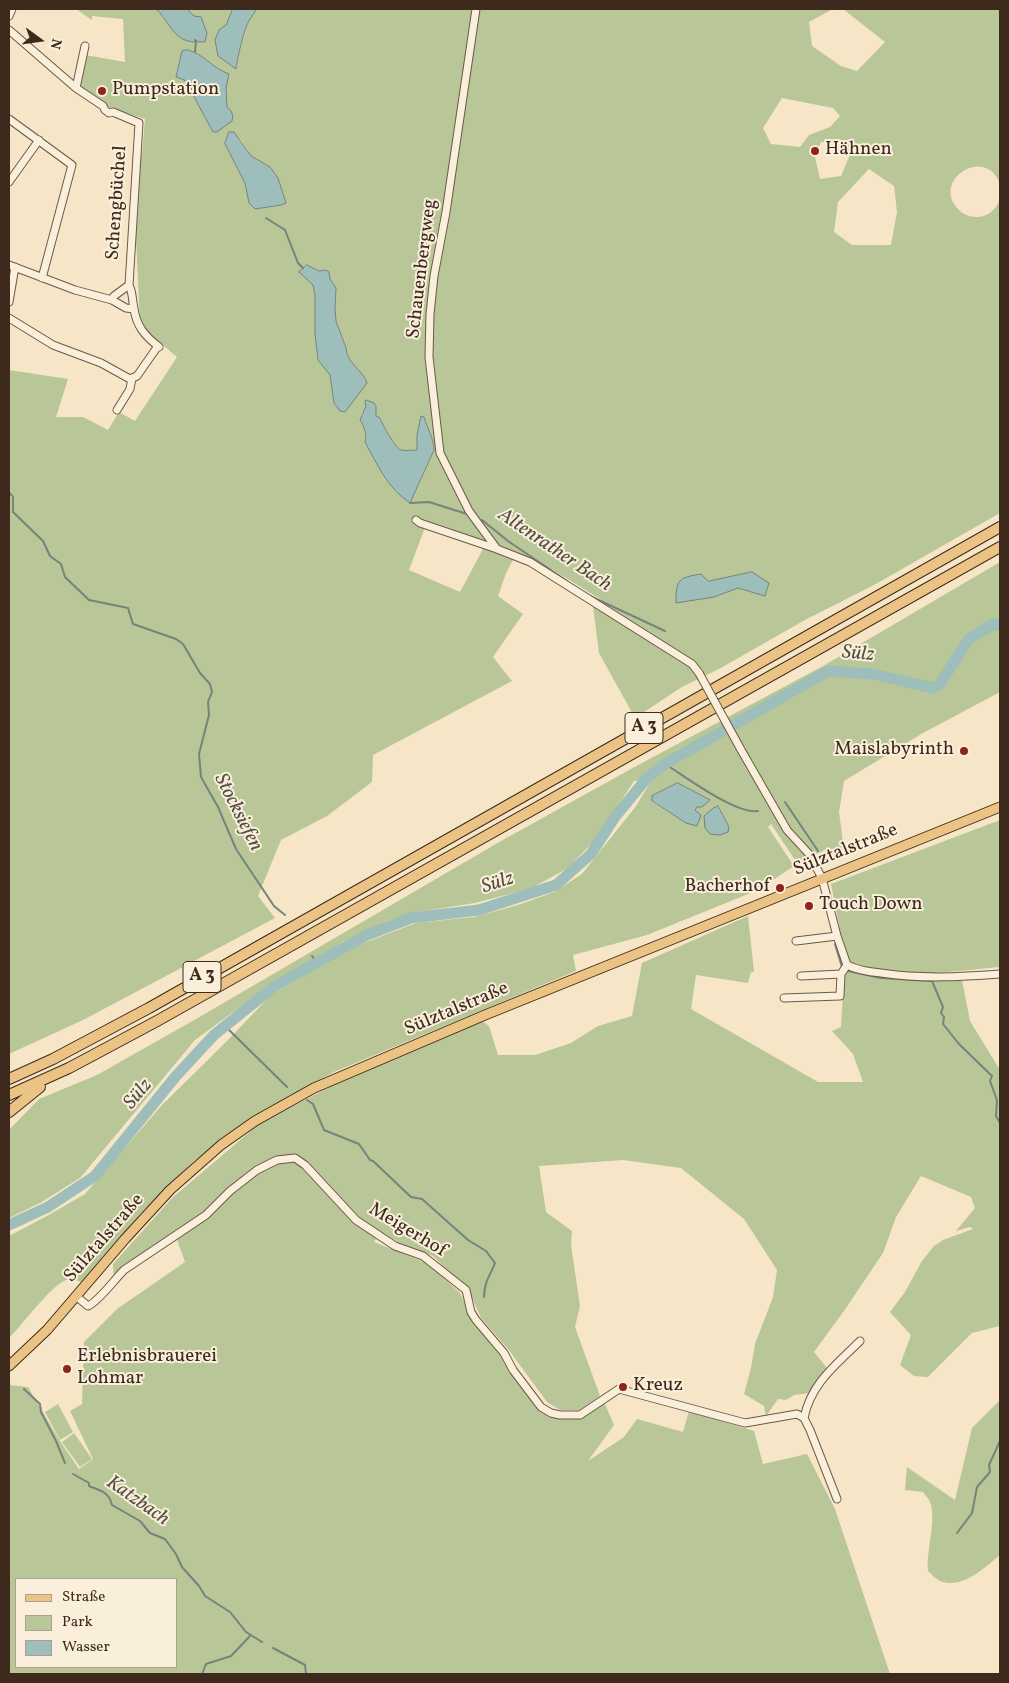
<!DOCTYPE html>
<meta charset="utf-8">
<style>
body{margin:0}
#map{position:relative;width:1009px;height:1683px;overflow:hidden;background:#f6e6c7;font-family:Vollkorn,serif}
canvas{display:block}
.frame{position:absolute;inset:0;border:10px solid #3d2a1c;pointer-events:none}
.legend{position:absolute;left:15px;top:1578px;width:162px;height:90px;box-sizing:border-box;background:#f9efdb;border:1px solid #aea08f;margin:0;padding:6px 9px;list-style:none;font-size:15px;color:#3d2a1c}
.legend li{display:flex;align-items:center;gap:10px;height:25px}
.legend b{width:25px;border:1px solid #aea08f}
.north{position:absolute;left:15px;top:15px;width:50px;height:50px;-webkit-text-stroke:4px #f9efdb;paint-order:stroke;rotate:104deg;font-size:14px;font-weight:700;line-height:20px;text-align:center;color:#3d2a1c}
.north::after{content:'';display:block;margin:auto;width:18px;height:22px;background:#3d2a1c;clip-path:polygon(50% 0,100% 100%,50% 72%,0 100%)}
</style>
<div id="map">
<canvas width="1009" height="1683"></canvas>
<div class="frame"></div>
<ul class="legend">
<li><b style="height:6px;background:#ebc384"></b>Straße</li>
<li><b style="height:14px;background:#b9c698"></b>Park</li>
<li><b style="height:14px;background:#9dbeba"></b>Wasser</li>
</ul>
<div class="north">N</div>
</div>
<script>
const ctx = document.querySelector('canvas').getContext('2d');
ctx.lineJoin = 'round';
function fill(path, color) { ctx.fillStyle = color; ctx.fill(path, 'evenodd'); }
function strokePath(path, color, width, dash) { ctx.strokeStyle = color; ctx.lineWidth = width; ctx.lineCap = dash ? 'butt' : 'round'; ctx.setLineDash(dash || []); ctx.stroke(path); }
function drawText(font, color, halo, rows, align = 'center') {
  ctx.font = font + ' Vollkorn,serif'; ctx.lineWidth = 4; ctx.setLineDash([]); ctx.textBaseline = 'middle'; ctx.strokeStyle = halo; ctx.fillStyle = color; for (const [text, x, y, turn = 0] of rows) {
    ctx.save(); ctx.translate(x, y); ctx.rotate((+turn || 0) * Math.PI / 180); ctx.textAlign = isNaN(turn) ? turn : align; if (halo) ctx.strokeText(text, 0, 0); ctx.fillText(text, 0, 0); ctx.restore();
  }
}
fill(new Path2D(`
 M76,9H156C167,18 172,37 188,41C192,43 199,41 204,42L194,16L187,9H233L226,26L236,69C238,54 243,38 248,23C250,17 254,15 256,9H833L809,22L812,46L841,66L857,71L885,42L843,9H1000V184C986,145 932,179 957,208C962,214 969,217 977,217C988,217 996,209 1000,200V513L874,585L805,620L719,669L682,687L635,718L599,653L593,607L600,599L553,570L525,556L437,524L426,525L409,570L460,592L483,549L514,558L506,573L498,596L523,614L493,657L512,681L373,755L372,782L327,816L281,840L258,896L275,918L85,1019L9,1054V370L68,379L56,417H83L108,430L119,412L135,421L177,357L147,332L140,322L136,238L133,234L138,157L142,154L145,119L108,107L79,88L85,55L125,62L123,19L92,16V20ZM188,50C204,54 212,68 228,74L226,88L227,107L231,111L213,132L192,93V86L186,80L176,76L182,51ZM782,98L833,108L840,116L830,127L809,135L800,147L771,144L763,128ZM229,132L241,140L251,156L270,167L278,179L286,203L281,205L255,209L249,203L245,183L225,144ZM842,141L849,157L841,176L820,179L815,157L821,142ZM869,169L894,186L897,212L891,245H852L834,232L838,202ZM307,265L319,271L326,270L329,272L330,279L336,288L335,308L336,321L346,348C347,360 358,371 366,379L339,408L334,403L330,375L318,360L315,333V295L313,285L300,272ZM369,402L374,403L376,406V416L380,418C382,425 395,448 401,450C405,451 412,450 418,450L417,435L424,417C427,428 433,439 434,450L410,503C388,489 377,464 365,442L366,439L361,415ZM701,574L708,581L769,583L765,596L738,588L714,597Z
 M1000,562V692L923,733L844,781L839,812L844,849L825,850L797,863L771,824L768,827L794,866L758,890L647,935L573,955L576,971L334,1072L250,1118L194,1161L169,1185L140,1214L81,1282C78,1281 73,1279 70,1279C53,1281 23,1325 9,1338V1236L47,1216L85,1194L162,1105L225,1043L272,994L361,944L416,923L474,917L518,905L554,892L582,874L636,806L651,781H634L596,839L568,868L532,888L475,903L417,912L387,921L345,941L273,983L195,1040L80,1178L40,1203L9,1218V1130L39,1099L97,1075L196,1019L501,841L629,770L823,666ZM678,783L709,800L702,807H697L686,823L652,802V796ZM718,806L729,827L720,835L710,834L705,828Z
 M1000,820V967C964,970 884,982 853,964C849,961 846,956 844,951L831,884Z
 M748,916L754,972H751L748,983L696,975L691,1009L818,1082H863L853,1054L832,1031L841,1027L844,972L848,968C888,979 921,982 962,980L970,1021L1000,1070V1326L972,1333L928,1377L914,1376L900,1365L911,1335L890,1312L905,1292L922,1261L934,1246L943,1240L973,1229L970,1227L956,1231L975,1208L971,1197L921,1176L896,1217L883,1253L846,1308L814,1352L827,1368L818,1379L810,1393L794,1395L786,1400L778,1399L766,1416L764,1406L744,1394L751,1368L755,1344L773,1297L777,1270L744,1219L681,1168L623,1160L539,1166L546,1212L572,1231L571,1245L580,1306L575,1327L600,1396L579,1410H560L547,1402L508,1349L481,1318L470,1293L433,1256L402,1244L381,1232L374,1242L429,1264L460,1293L472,1319L540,1408L558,1419L582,1418L604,1402L614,1425L588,1461L624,1437L637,1419L683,1432L689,1411L754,1431L763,1464L807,1454L835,1509L890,1674H9V1385L28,1387L60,1441L79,1469L93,1459L70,1411L82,1404L84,1342L117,1309L185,1262L177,1240L114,1281L113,1264L172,1198L259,1124L339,1082L482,1021L489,1026L498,1055H535L571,1043L598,1026L632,1016L642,963ZM16,1579H176V1667H16Z
 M1000,1400V1555C985,1567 963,1590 940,1581C936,1579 931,1574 928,1571C926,1551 937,1519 930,1502C929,1499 925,1495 923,1492L905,1490L907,1467L955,1500L972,1428Z
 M58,1404L73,1432L60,1440L45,1412Z
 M74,1433L92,1459L80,1467L62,1442Z`), '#b9c698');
const water = new Path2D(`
 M156,9H187L194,16L201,17L207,33L205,42C199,41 193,43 188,41C173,38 167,18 156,9Z
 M233,9H256C254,14 253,15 250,19C244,28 237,59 236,69L218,56L215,40L219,30L226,25Z
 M188,50C204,54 212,68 229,74L226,88L227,107L231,111L233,116L232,121L217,132H213L192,93C192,82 185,80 176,77L182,51Z
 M229,132H234L251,156L270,167L278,178L286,203L281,205L255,209L249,203L245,183L225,144Z
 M307,265L319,271L326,270L329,272L330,279L336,288L335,308L336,321L346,348C347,364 363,370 367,383L345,412L340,411L334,403L330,375L318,360L315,333V295L313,285L299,272Z
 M366,400L374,403L376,406V416L380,418C382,424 395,448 401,450C405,451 412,450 417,450V435L421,416L424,417C427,428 434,439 434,450L410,503C388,489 377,464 365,442C367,436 364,425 360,420L366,406L365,402Z
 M752,572L769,583L765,596L738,588L714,597L676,603C676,579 678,578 701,574L708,581Z
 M678,783L710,800L702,807H697L695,810L701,815L697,826L686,823L652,801V796Z
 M718,806L729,827L728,832L720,835L710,834L705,828L704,816L712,809Z`);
fill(water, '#9dbeba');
strokePath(water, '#77837b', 1);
strokePath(new Path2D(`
 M195,52L196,41L195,40
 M266,218L285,230L298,263L303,268
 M9,492L13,497V512L43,541L50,556L61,564L65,577L89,600L128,608L133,624L176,639L183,644L200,673L210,684L212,692L208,702L209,715L199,754L201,777L218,807L236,849L274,906L285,915
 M410,503L429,502L467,514
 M482,520L508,541L567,581
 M590,596L665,631
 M665,764C685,776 736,815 758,811
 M785,802L818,851
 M823,863V861
 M835,944L842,967
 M312,956L317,963
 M848,971L881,978L932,981L943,1007L941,1013L944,1017L943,1024L959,1044L992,1076L990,1081L997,1100L996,1116L1000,1123
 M225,1026L287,1087
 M307,1100L313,1104L324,1130L359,1144L370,1160L373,1161L411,1197L422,1199L468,1240L486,1251L495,1263C490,1276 484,1282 484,1297
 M24,1389L40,1404L41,1412L56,1441L65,1463
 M73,1474L89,1483V1486C101,1491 109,1492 112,1505L140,1521L150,1533L165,1539L176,1554L182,1567L199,1586L205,1596L230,1612L246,1632L262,1642
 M957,1533L972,1513L977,1487L990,1472L989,1465L1000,1441
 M273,1648L305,1665L306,1674
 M202,1674L206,1664L231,1656L251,1635`), '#77837b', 2);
strokePath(new Path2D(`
 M9,1225L48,1207L95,1176L176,1076L214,1035L275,986L367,935L411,918L479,910L556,885L591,854L615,817L647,778L665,764L828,671L873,674L933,688L940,684L969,639L993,624L1000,625`), '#9dbeba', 11);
const minor = new Path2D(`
 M476,9L446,212L434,276L430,314L429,357L440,453L469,511L497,549
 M9,16L12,9
 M9,30L76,88L103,106L105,110L109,113L113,112L139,123L129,285C133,293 132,300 134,308C136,326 145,336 159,347
 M76,88L85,46
 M9,119L72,165L42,278
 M9,182L39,140
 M9,265L75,290L112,300L126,308L134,309
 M112,300L114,296L129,285
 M9,302L15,267
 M9,318L53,345L101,363L130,379L137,376L158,346
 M117,410L130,389L132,378
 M416,520L420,523L497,549L530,562L692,664L699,673
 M740,748L787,830L809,854L822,878L837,936L847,965
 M796,941L837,936
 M847,965C857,970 870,972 881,973C921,979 960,977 1000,974
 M801,976L841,974
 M784,998L840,996L841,974L847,965
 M76,1296L88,1306C98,1302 115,1279 124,1270L206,1215L230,1191L257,1170L277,1160L295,1158L305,1165L356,1220L395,1246L423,1256L466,1290L471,1312L476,1320L504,1353L513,1370L541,1407L551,1413L560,1415H580L619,1389L745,1423L797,1414L804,1418L810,1430L837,1499
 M804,1418C811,1383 836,1365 860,1341`);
const major = new Path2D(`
 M9,1366L47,1330L125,1239L170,1190L221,1145L255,1121L314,1088L485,1015L1000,807`);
const highway = new Path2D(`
 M9,1079L53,1059L149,1008L1000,527
 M9,1095L69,1068L157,1021L1000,547
 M9,1112L40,1087`);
strokePath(minor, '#6b5947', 9);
strokePath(major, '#3d2a1c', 11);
strokePath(highway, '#3d2a1c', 12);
strokePath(minor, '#f9efdb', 7);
strokePath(major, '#ebc384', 9);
strokePath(highway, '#ebc384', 10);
const minorBridge = new Path2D(`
 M699,673L740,748`);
strokePath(minorBridge, '#6b5947', 9, []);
strokePath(minorBridge, '#f9efdb', 7);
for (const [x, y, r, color] of [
 [102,91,5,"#8f2418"],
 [815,151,5,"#8f2418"],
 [964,751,5,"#8f2418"],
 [780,888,5,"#8f2418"],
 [809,906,5,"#8f2418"],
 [67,1369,5,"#8f2418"],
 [623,1387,5,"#8f2418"]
]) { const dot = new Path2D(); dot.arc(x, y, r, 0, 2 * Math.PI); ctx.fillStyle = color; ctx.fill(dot); strokePath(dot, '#f9efdb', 2); }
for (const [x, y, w] of [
 [644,728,38],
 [202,977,38]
]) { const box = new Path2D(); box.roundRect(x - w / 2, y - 15.5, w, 31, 4); ctx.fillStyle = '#f9efdb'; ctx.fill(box); strokePath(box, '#3d2a1c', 1); }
drawText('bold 18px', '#3d2a1c', null, [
 ["A 3",644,728],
 ["A 3",202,977]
]);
drawText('19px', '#3d2a1c', '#f9efdb', [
 ["Pumpstation",112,91],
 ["Hähnen",825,151],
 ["Maislabyrinth",954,751,"right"],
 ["Bacherhof",770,888,"right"],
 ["Touch Down",819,906],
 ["Erlebnisbrauerei",77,1358],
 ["Lohmar",77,1380],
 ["Kreuz",633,1387]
], 'left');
drawText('19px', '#3d2a1c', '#f9efdb', [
 ["Schengbüchel",118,203,-86],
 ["Schauenbergweg",423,269,-83],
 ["Sülztalstraße",846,851,-22],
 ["Sülztalstraße",457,1010,-23],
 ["Meigerhof",407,1231,31],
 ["Sülztalstraße",105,1239,-49]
]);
drawText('italic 20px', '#554f44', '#f9efdb', [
 ["Altenrather Bach",554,551,34],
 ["Sülz",858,655,5],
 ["Stocksiefen",237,813,63],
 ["Sülz",498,884,-18],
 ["Sülz",139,1095,-50],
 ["Katzbach",137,1502,35]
]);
</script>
